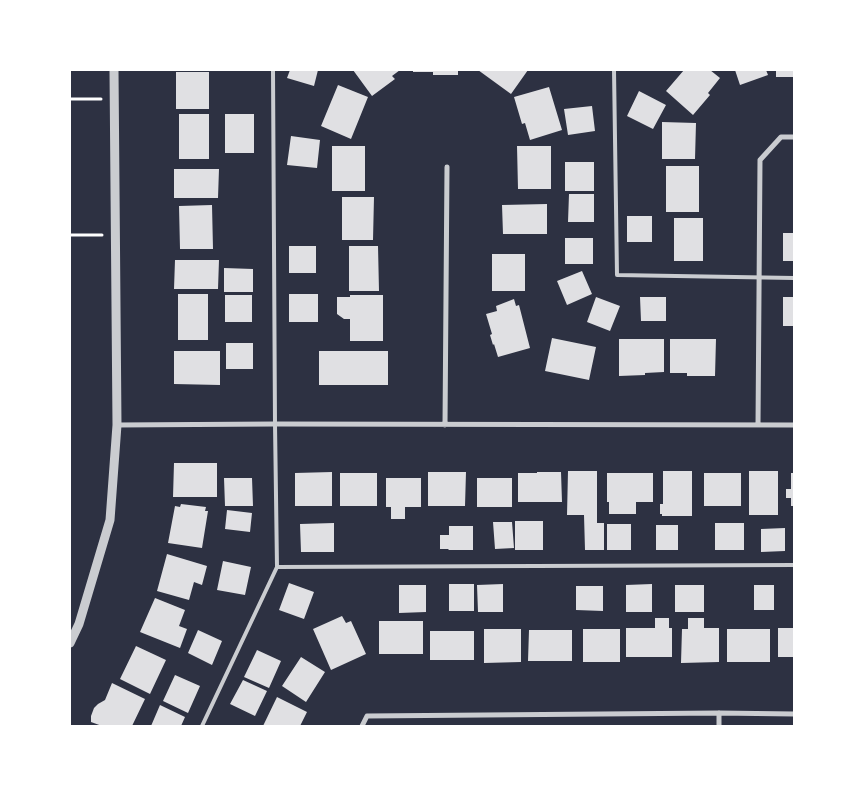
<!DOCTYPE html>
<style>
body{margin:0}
#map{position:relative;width:864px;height:796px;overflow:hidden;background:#2d3142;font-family:"Public Sans",sans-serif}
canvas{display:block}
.frame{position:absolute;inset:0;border:71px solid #fff;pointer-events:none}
</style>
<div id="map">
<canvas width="864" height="796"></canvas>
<div class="frame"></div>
</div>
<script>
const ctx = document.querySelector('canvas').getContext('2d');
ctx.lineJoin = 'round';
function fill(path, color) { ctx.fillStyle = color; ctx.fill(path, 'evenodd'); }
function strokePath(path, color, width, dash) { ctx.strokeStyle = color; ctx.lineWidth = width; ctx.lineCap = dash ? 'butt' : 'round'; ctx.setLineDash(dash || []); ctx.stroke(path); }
fill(new Path2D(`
 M290,70H318L314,86L287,78Z
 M353,70H400L392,76L395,79L372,96Z
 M413,70H458V75H433V72H413Z
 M478,70H528L511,94Z
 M684,70H710L720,78L708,93L710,95L693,115L666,91Z
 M735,70H766L768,75L740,85Z
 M776,70H794V77H776Z
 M176,72H209V109H176Z
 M338,85L368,97L351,139L321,126Z
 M549,87L562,130L530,140L525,123L522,124L514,97Z
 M639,91L666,105L653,129L627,116Z
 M592,106L595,131L568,135L564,109Z
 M179,114H209V159H179Z
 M225,114H254V153H225Z
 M662,122L696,123L695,159H662Z
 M291,136L320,140L317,168L287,165Z
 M332,146H365V191H332Z
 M517,146H551V189H518Z
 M565,162H594V191H565Z
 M666,166H699V212H666Z
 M174,169H219L218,198H174Z
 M569,194H594V222H568Z
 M342,197H374L373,240H342Z
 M547,204V234H503L502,205Z
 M212,205L213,249H180L179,206Z
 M627,216H652V242H627Z
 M674,218H703V261H674Z
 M783,233H794V261H783Z
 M565,238H593V264H565Z
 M289,246H316V273H289Z
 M349,246H378L379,291H349Z
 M492,254H525V291H492Z
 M175,260H219L218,289H174Z
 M224,268L253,269V292H224Z
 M582,271L592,294L567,305L557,281Z
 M178,294H208V340H178Z
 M289,294H318V322H289Z
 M225,295H252V322H225Z
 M350,295H383V341H350V319H344L337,314V297H350Z
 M596,297L620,306L610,331L587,322Z
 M640,297H666V321H641Z
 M783,297H794V326H783Z
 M514,299L516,306L519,305L530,348L498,357L494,344L493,345L490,335L492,334L486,314L497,311L496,306Z
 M552,338L596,347L589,380L545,371Z
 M619,339H664V372L645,373V375L619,376Z
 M670,339H716L715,376H687V373H670Z
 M226,343H253V369H226Z
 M174,351H220V385L174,384Z
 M319,351H388V385H319Z
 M174,463H217V497H173Z
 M568,471H597V523H604V550H585L584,515H567Z
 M663,471H692V516H662V514H660V504H663Z
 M749,471H778V515H749Z
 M332,472V506H295V473Z
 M428,472H466L465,506H428Z
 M537,472H561L562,502H518V473H537Z
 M340,473H377V506H340Z
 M607,473H653V502H636V514H609V502H607Z
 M704,473H741V506H704Z
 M791,473H794V506H791V498H786V489H791Z
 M224,478H252L253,506H225Z
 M386,478H421V507H405V519H391V507H386Z
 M477,478H512V507H477Z
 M181,504L206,507L205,511H208L202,548L168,543L175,506L180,507Z
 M227,510L252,513L250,532L225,529Z
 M515,521H543V550H515Z
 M493,522H512L514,548L495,549Z
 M334,523V552H301L300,524Z
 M715,523H744V550H715Z
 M607,524H631V550H607Z
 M656,525H678V550H656Z
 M449,526H473V550H449L448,549H440V535H449Z
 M785,528V551L761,552V529Z
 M167,554L207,566L202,585L194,582L189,600L157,591Z
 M223,561L251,567L245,595L217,590Z
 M289,583L314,592L304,619L279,610Z
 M449,584H474V611H449Z
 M503,584V612H478L477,585Z
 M652,584V612H626V585Z
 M399,585H426V612L399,613Z
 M675,585H704V612H675Z
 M754,585H774V610H754Z
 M576,586H603V611L576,610Z
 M155,598L185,610L179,626L187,629L180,648L140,632Z
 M342,616L346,623L351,621L366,654L331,670L313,629Z
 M655,618H669V628H672V657H626V628H655Z
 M688,618H704V628H719V662L681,663L682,629H688Z
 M379,621H423V654H379Z
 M778,628H794V657H778Z
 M484,629H521V662L484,663Z
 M583,629H620V662H583Z
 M727,629H770V662H727Z
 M198,630L222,641L212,665L188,653Z
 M529,630H572V661H528Z
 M430,631H474V660H430Z
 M136,646L166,660L150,694L120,679Z
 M257,650L281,661L269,688L244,677Z
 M301,657L325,672L306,702L282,686Z
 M175,675L200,686L188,713L163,701Z
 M243,680L267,691L255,716L230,704Z
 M112,683L145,699L132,726H102L91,722V716L94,708L98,704L105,700Z
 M277,697L307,712L300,726H263Z
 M160,705L185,717L181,726H151Z`), '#e0e0e3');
strokePath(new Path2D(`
 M70,99H101
 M70,235H102`), '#fff', 3);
strokePath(new Path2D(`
 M614,70L617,275L794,278
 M277,567L794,565
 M202,726L277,567L275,424L273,70`), '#caccd0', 4);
strokePath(new Path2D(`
 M117,425L275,424L794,425
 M445,425L447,167
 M758,425L760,160L781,137H794
 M719,713V726
 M362,726L367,716L719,713L794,714`), '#caccd0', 5);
strokePath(new Path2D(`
 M70,643L79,624L110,520L117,425L114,70`), '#caccd0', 9);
</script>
